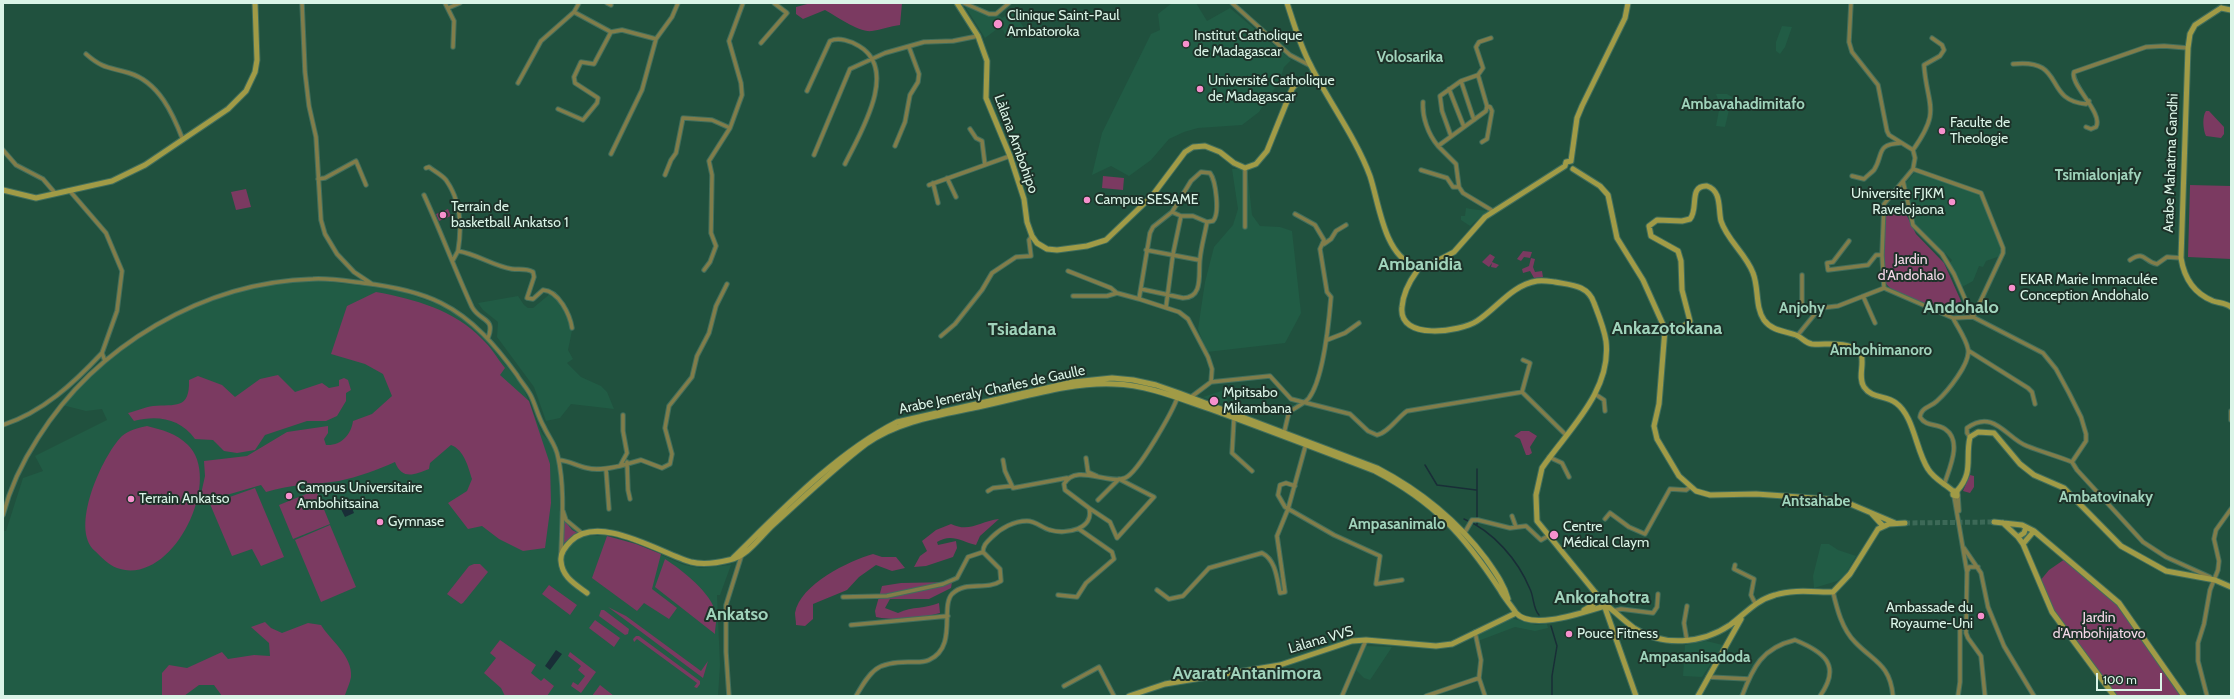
<!DOCTYPE html>
<meta charset="utf-8">
<style>
body{margin:0}
#map{position:relative;width:2234px;height:699px;overflow:hidden;background:#20513e;font-family:Cabin,sans-serif}
canvas{display:block}
.frame{position:absolute;inset:0;border:4px solid #daf4e7;pointer-events:none}
.scale{position:absolute;left:2096px;top:673px;width:66px;height:18px;box-sizing:border-box;border:2px solid #daf4e7;border-top:0;padding-left:5px;font-size:12px;line-height:14px;white-space:nowrap;color:#daf4e7;-webkit-text-stroke:3px #1d3229;paint-order:stroke}
</style>
<div id="map">
<canvas width="2234" height="699"></canvas>
<div class="frame"></div>
<div class="scale">100 m</div>
</div>
<script>
const ctx = document.querySelector('canvas').getContext('2d');
ctx.lineJoin = 'round';
function fill(path, color) { ctx.fillStyle = color; ctx.fill(path, 'evenodd'); }
function strokePath(path, color, width, dash) { ctx.strokeStyle = color; ctx.lineWidth = width; ctx.lineCap = dash ? 'butt' : 'round'; ctx.setLineDash(dash || []); ctx.stroke(path); }
function drawText(font, color, halo, rows, align = 'center') {
  ctx.font = font + ' Cabin,sans-serif'; ctx.lineWidth = 4; ctx.setLineDash([]); ctx.textBaseline = 'middle'; ctx.strokeStyle = halo; ctx.fillStyle = color; for (const [text, x, y, turn = 0] of rows) {
    ctx.save(); ctx.translate(x, y); ctx.rotate((+turn || 0) * Math.PI / 180); ctx.textAlign = isNaN(turn) ? turn : align; if (halo) ctx.strokeText(text, 0, 0); ctx.fillText(text, 0, 0); ctx.restore();
  }
}
fill(new Path2D(`
 M963,3L997,13L1002,18L1013,11L1026,31L1007,39L1003,30L997,29L985,38Z
 M1172,3H1196L1207,21L1230,8L1291,60L1284,67L1280,80L1259,112L1242,125L1198,128L1184,132L1169,139L1151,160L1129,176L1111,166L1092,175L1102,133L1151,34L1160,30L1158,14Z
 M1782,26L1792,27L1785,47L1780,54L1776,51V42Z
 M1716,94H1727L1732,97L1725,127L1716,126L1720,105Z
 M1247,168L1252,215L1260,226L1280,227L1292,231L1301,313L1285,343L1207,352L1198,329L1205,282L1214,247L1233,225L1238,209L1232,169Z
 M1915,172L1971,189L1978,192L1983,200L2002,252L2000,256L1986,261L1983,267L1979,266L1973,281L1962,287L1950,263L1952,260L1914,222L1905,184Z
 M1466,208L1471,209L1488,211L1470,226L1461,220V216H1465Z
 M313,280L397,290L437,304L463,319L485,339L523,387L542,434L550,442L558,460L560,481L559,510L567,523L580,533L588,536H607L621,539L636,544L684,565L700,568L731,565L720,595H717L720,665L718,696H3V531H6L23,478L43,471L35,456L107,420L102,409L86,411L62,405L73,390L102,362L132,338L190,306L235,290L268,284Z
 M551,293L571,318L573,326L568,350L573,359L567,363L581,377L601,386L607,392L614,409L571,404L560,418L546,421L534,387L497,337L498,322L483,310L478,303L518,296L524,305L528,308H533Z
 M1224,390L1229,404L1234,409L1203,397Z
 M1821,544H1829L1838,550L1856,556L1845,575L1837,581L1814,588L1813,576Z
 M1952,600L1955,612L1948,613L1945,601Z
 M1511,618L1536,625L1547,624L1548,628L1535,631L1515,627L1478,641L1476,634Z
 M1706,641L1723,645L1702,677L1683,676L1685,645Z
 M1366,646L1392,647L1370,680L1364,678L1356,670Z`), '#215c45');
fill(new Path2D(`
 M811,3H902L900,25C890,26 881,30 872,31C860,33 836,16 825,10L803,19L796,14V7Z
 M2206,111H2209L2224,127V134L2221,138L2206,136C2203,130 2202,116 2206,111Z
 M1103,176L1124,178L1123,190L1102,188Z
 M2190,185L2231,186V259L2188,257Z
 M246,189L251,207L236,210L231,192Z
 M1902,206L1916,234L1944,263L1961,301L1956,312L1948,314C1935,308 1896,295 1888,286C1878,276 1885,224 1885,209Z
 M448,209L451,216L439,221L436,214Z
 M1523,251L1532,252L1530,258L1524,257L1521,261L1517,259Z
 M1490,254L1495,257L1492,262L1499,265L1496,268L1491,267L1492,263L1489,267L1482,262Z
 M1531,258L1535,259L1533,267L1535,272L1542,271L1543,277L1534,278L1530,271L1523,273L1522,269L1529,266Z
 M376,292C414,299 455,310 482,339C491,347 497,358 505,368L500,375L529,401L550,464L551,503L545,548L523,551L499,539L482,526L468,529L448,503L467,491L472,479C468,466 464,450 451,445L430,463L429,469C414,475 402,480 395,462C377,470 358,477 339,481C314,485 291,484 266,492L261,485L199,503L205,476L204,461L247,456L287,432L328,426V433L324,439L326,445C341,446 351,435 353,421L372,414L392,396L383,374L365,364L331,354L347,306Z
 M278,375L295,392L322,383L329,388L339,386V380L344,378L348,380L351,390L346,393V401L337,416L326,421H307L265,435L255,450L237,453L224,451L213,440L195,439C180,418 157,415 134,421L128,413C136,411 145,407 153,406C175,404 190,410 189,380L198,376L222,385L235,397L260,379Z
 M147,426C162,430 176,433 188,445C224,480 172,588 117,568C109,565 101,557 95,551C69,529 102,456 122,436C129,430 138,428 147,426Z
 M1521,431H1529L1537,436L1530,447L1532,453L1529,455H1526L1520,439L1514,436Z
 M1970,475L1974,476V487L1970,493L1963,491Z
 M255,488L284,557L261,566L252,549L232,556L210,504Z
 M316,490L330,524L293,539L279,505Z
 M999,519L980,536L976,545C961,541 951,533 937,542L938,545L956,541L957,548L953,557L926,566L914,567L920,556L927,551L922,541L936,530L951,524C970,533 980,521 999,519Z
 M564,520L572,530L578,533L564,543Z
 M330,525L356,587L321,602L295,540Z
 M607,536L636,544L661,554L652,589L677,608L669,619L644,603L637,611L592,578Z
 M873,554L882,557H896L905,568L892,571L876,565L859,577L847,590L813,604V619L805,626L796,625C796,621 795,616 795,613C800,584 849,561 873,554Z
 M665,559C682,570 712,593 716,614C717,620 715,628 715,634L655,587Z
 M2065,559L2119,603L2184,696H2114L2054,615L2039,582L2049,570Z
 M474,564H480L488,572L463,603L461,604L447,594L469,566Z
 M952,582L951,588L929,599H890L885,608L898,613C913,606 925,609 939,603L940,613C919,619 897,621 876,617L875,611L882,586L901,583Z
 M549,585L577,605L570,615L542,594Z
 M608,607L626,616L701,671L708,661L703,678Z
 M601,610H604L629,629L628,634L625,635L599,616Z
 M595,620L620,638L614,647L589,628Z
 M265,622L271,628L282,633L308,623L321,625C330,640 353,656 351,677C350,683 347,689 345,695L222,696L214,685H199L184,696H162V673L169,665L187,668L222,652L228,659L254,655L270,656L269,643L251,627Z
 M636,636H639L700,681V684L697,688L694,687L697,683L637,639L634,642L633,639Z
 M500,640L536,665L531,673L541,681L544,678L554,686L547,696H505L501,688L484,673L496,658L490,653Z
 M570,652L596,672L581,693L571,686L573,682L578,685L585,676L578,670L581,666L568,656Z
 M600,685L614,696H592Z`), '#7b3a61');
fill(new Path2D(`
 M348,498L354,513L345,517L338,503Z
 M556,650L562,654L550,670L545,666Z`), '#192e37');
strokePath(new Path2D(`
 M1425,465L1437,485L1476,490
 M1477,469V525
 M1464,519C1493,531 1518,560 1530,589C1534,597 1533,609 1539,615
 M1551,626L1557,646L1552,676V696`), '#192e37', 1.5);
strokePath(new Path2D(`
 M1905,523L1994,522`), '#3c6957', 5, [5, 2.5]);
const street = new Path2D(`
 M302,3L305,72L309,106L316,137L321,220L325,234L337,254L354,272L372,284
 M445,3L454,21L453,47
 M607,3L611,5
 M964,3L989,14H996L1009,3
 M1232,3L1290,55L1311,66
 M1851,3L1849,42L1852,52L1878,85L1887,131L1889,135L1913,150
 M448,8L460,3
 M611,32L622,30L656,39
 M761,43L787,13L774,3
 M86,54C103,69 109,67 129,73C159,82 173,114 183,140
 M2013,64C2067,58 2042,100 2086,104L2089,101
 M1461,81L1474,120
 M518,83L541,41L574,12L579,3
 M1449,89L1464,127
 M807,91L830,41C839,37 851,41 859,46C900,70 859,135 845,164
 M1423,102C1422,117 1428,134 1438,146L1486,111L1487,106L1478,75
 M558,109L583,120L597,103L598,98L575,83L574,77L581,62L594,64L611,32L574,12
 M2086,127L2091,129L2096,127C2104,113 2069,84 2074,72L2146,47L2164,46L2188,48
 M970,129L976,138L982,141L985,165
 M1451,136L1442,111L1440,96L1461,81L1478,75L1483,68L1476,47L1479,42L1491,38
 M1482,142L1487,139L1492,111L1490,107L1487,106
 M895,146L905,122L910,95L918,82L919,74L909,47
 M1438,146L1456,164L1459,187L1463,193L1493,211
 M3,150L16,165L43,179L55,193
 M1913,150C1942,109 1927,107 1924,65L1940,56L1944,50L1942,45L1932,38
 M611,154L642,90L656,39L672,17L678,3
 M814,155L850,69L885,53L924,42L953,41L978,36
 M426,168L429,167C434,171 442,175 446,180C461,201 462,227 458,251
 M1245,168V227
 M1913,169L1981,193L2003,248V253L1973,317
 M1421,170L1447,178L1453,187H1459
 M665,175L671,160L676,153L683,118L712,120L730,128
 M1852,176L1864,179C1867,176 1871,173 1874,170C1884,155 1875,144 1901,143
 M947,178L956,197
 M318,179L325,178L356,161L366,185
 M1903,181L1913,225L1942,254L1954,274L1973,317
 M933,183L938,203
 M929,185L1010,156
 M69,190L106,233L122,271L117,311L102,353L105,361
 M424,195C441,232 455,270 472,307C480,322 496,317 488,338
 M1181,216H1193L1207,222
 M1849,241L1833,262L1827,263L1828,270L1868,265L1876,255H1882
 M1324,244L1331,239L1336,231L1346,225
 M1146,250L1199,260
 M453,260L458,251C477,254 493,266 512,269C519,270 526,268 533,272L534,277L527,298L533,299L543,290C559,291 570,315 572,328
 M2130,260C2145,250 2144,262 2157,264L2167,257L2181,258
 M704,270L710,262L716,246L711,233L712,175L709,161L730,128L742,95L741,83L729,41L743,3
 M1068,271L1111,288L1117,293
 M1802,275V306L1804,310L1838,306L1884,288
 M1884,288L1953,318L1973,317L2043,353L2056,369L2069,393L2081,417L2086,434V441L2072,462
 M1884,288L1882,255L1884,204L1913,169L1915,158L1913,150
 M1141,289L1183,298C1204,298 1198,273 1200,259C1201,247 1205,234 1207,222L1213,221C1220,214 1216,181 1210,173L1201,172L1191,181L1172,212
 M1073,296H1107L1117,293L1139,299
 M1863,296L1875,323
 M1166,307L1173,254L1181,216L1172,212L1153,227L1150,233L1139,299L1179,312L1188,319L1208,357L1212,369L1211,382
 M941,336L955,324L982,290L992,273L1016,257L1031,256L1029,240L1032,236
 M1797,336L1819,309
 M1327,340L1345,333L1359,323
 M1969,351L2028,388L2032,392L2035,404
 M1522,392L1530,363L1523,360
 M1595,394L1604,400L1605,411
 M1191,397L1211,382L1270,376L1291,399L1350,414L1368,431L1377,435C1388,433 1398,417 1407,411L1522,392L1566,435
 M2231,411V420
 M1234,418L1232,453L1252,471
 M3,425C43,412 74,383 102,353
 M1284,433L1289,412C1295,408 1305,403 1309,398C1323,379 1329,321 1331,297L1327,292L1320,249L1324,240L1315,225L1295,214
 M1970,437L1967,433V428C1994,408 2007,439 2027,446C2042,452 2057,456 2072,462
 M1549,457L1562,463L1569,477
 M1086,458L1088,472L1097,476
 M559,460C570,461 577,466 587,468C598,471 610,468 620,466L627,453L623,431V415
 M1003,460L1005,471L1013,488L1067,478
 M627,462L628,490L630,499
 M2072,462L2077,470L2143,542L2166,557L2210,577
 M620,466L641,460L662,468L670,464L672,454L665,428L669,406L692,377L697,356L709,333L716,306L727,284
 M606,469L609,509
 M1944,485C1949,469 1963,441 1945,429C1936,423 1926,427 1920,417C1921,407 1931,407 1937,401C1947,392 1971,363 1968,349C1966,339 1958,328 1953,318
 M1295,486L1286,483L1280,485L1278,495L1285,507L1334,535L1380,556L1376,584L1402,580
 M988,491L993,488L1011,486
 M1958,495L1959,511
 M1954,496L1967,572L1966,633L1968,638L1981,656L1985,696
 M1089,508L1110,522L1117,538L1154,497L1119,479L1098,500
 M563,511L566,520L583,534
 M3,515C10,488 23,461 38,438C96,346 203,282 313,279C329,278 347,281 363,283C389,286 417,291 441,303C473,319 496,346 517,375C521,382 527,388 531,396C536,406 538,417 544,427C549,438 556,445 558,457C565,488 562,523 561,554
 M1512,516L1516,527
 M1605,519L1610,513L1629,527L1645,534L1670,489L1686,490L1690,487
 M1465,532L1472,520H1478L1510,528L1526,526L1541,540L1548,536
 M1964,548L1981,573L1988,607L2004,646L2034,696
 M1735,565L1734,569L1754,579L1751,595L1755,603
 M1968,570L1969,567H1978
 M1157,590L1169,599L1183,596L1209,568L1262,553C1276,560 1277,579 1280,593L1285,592L1277,536L1288,509L1306,444
 M1833,592C1837,609 1842,629 1855,642C1874,662 1890,664 1893,696
 M1058,595L1077,597L1086,583L1114,559L1112,552L1079,529
 M843,597L887,596L943,584L957,578L968,557L983,552
 M1613,611L1621,609L1653,613L1657,607L1658,594
 M851,625L948,616
 M1475,632L1481,660L1479,678L1485,696
 M1687,641L1684,623L1687,606
 M1708,677L1749,679
 M1064,686L1099,667L1114,696
 M729,696L726,652V605L742,554
 M856,696C871,670 877,662 908,662C915,662 923,663 929,660C958,647 940,607 952,594C966,580 986,591 1001,581L1000,569L983,552C983,545 987,542 992,537C1001,528 1014,521 1027,521C1036,521 1042,528 1050,530C1066,535 1095,529 1089,508L1065,490L1064,484C1076,463 1107,485 1125,478C1138,473 1173,411 1178,396
 M1342,696L1366,640
 M1426,696L1479,678
 M1742,696C1753,667 1762,648 1795,640C1824,652 1842,665 1820,696
 M1958,696L1960,682V630L1965,623
 M2207,696L2198,661V643L2204,624L2210,590L2218,570L2219,561L2214,539L2216,530L2231,509`);
const secondary = new Path2D(`
 M957,3L978,36L987,61L986,98L1010,156L1024,199L1027,222L1032,236L1037,243L1047,249L1057,250L1087,246L1106,240L1152,196L1185,152L1193,147L1205,146L1220,152L1234,163L1245,168L1256,164L1267,151L1292,89C1301,76 1310,78 1322,86
 M1287,3C1294,24 1300,46 1311,66C1329,102 1356,138 1370,176C1379,203 1384,255 1414,265
 M2221,8L2195,25L2190,34L2188,48L2181,258C2184,277 2193,293 2213,301C2219,303 2226,303 2231,307
 M2221,8L2231,10
 M1571,161L1577,118L1582,106L1625,18L1628,3
 M1573,169L1600,186L1608,195L1617,238L1643,280L1665,329L1659,404L1654,426L1657,439L1679,476L1696,491L1710,495L1756,494L1841,500L1895,523
 M3,190L36,198L112,181L145,165L228,109L246,91L255,72L257,60L255,3
 M1422,267L1435,262L1454,252L1485,217L1565,166L1566,162L1571,161
 M1417,271C1409,282 1403,294 1402,307C1398,341 1460,332 1477,321C1497,308 1512,285 1537,281C1543,280 1548,281 1555,282C1571,285 1588,285 1594,303C1599,316 1604,328 1606,341C1612,391 1568,430 1542,468L1536,495L1537,521L1603,602L1636,696
 M1665,329L1681,328L1690,321L1682,290L1681,261L1678,251L1651,236L1649,226L1657,220L1682,221L1690,219C1699,209 1688,185 1707,186C1722,191 1718,209 1721,221C1727,240 1746,254 1753,273C1759,288 1755,307 1764,320C1772,331 1785,331 1796,335C1803,338 1805,343 1812,344C1828,345 1845,341 1860,351C1866,362 1857,376 1864,387C1872,399 1886,395 1896,403C1914,416 1916,451 1928,469C1934,479 1944,483 1953,491V495L1957,496V491H1953
 M1957,491C1974,472 1965,459 1970,437L1978,432L1994,433L2020,464L2034,475L2064,488L2121,546L2166,571L2215,580L2231,587
 M1872,514L1883,526
 M1994,522L2022,525L2034,531L2119,603L2184,696
 M2003,523L2018,537L2023,544L2052,612L2114,696
 M2018,537L2024,533L2026,527
 M2023,544L2034,531
 M733,558C782,510 836,453 897,422L1073,382L1112,378L1133,380L1156,385L1179,393L1377,468C1421,491 1456,519 1486,559C1495,572 1504,584 1508,599
 M587,593C575,584 562,577 561,561C560,553 565,547 571,541C599,513 662,554 691,562C703,565 717,563 729,560C747,557 760,537 773,525C803,498 833,469 866,444C898,421 940,415 978,407C1022,398 1069,382 1114,384C1148,385 1178,398 1210,409C1265,429 1320,450 1375,471C1434,502 1464,535 1500,590C1504,598 1511,605 1516,613C1532,631 1584,612 1605,606
 M1604,603C1614,611 1624,621 1634,628C1663,647 1702,644 1730,625C1745,614 1756,600 1775,595C1793,589 1814,592 1833,592L1850,574L1878,529L1889,524L1905,523
 M1584,610L1593,605L1596,599L1595,592
 M1129,696L1165,684L1280,665L1352,641L1366,640L1436,646L1452,644L1516,613
 M1698,696L1741,619`);
strokePath(street, '#416e5c', 5.5);
strokePath(secondary, '#416e5c', 7);
strokePath(street, '#817d4a', 3.5);
strokePath(secondary, '#a19b46', 5);
for (const [x, y, r, color] of [
 [998,24,5,"#f790cd"],
 [1186,44,4,"#f790cd"],
 [1200,89,4,"#f790cd"],
 [1942,131,4,"#f790cd"],
 [1087,200,4,"#f790cd"],
 [1952,202,4,"#f790cd"],
 [443,215,4,"#f790cd"],
 [2012,288,4,"#f790cd"],
 [1214,401,5,"#f790cd"],
 [289,496,4,"#f790cd"],
 [131,499,4,"#f790cd"],
 [380,522,4,"#f790cd"],
 [1554,535,5,"#f790cd"],
 [1981,616,4,"#f790cd"],
 [1569,634,4,"#f790cd"]
]) { const dot = new Path2D(); dot.arc(x, y, r, 0, 2 * Math.PI); ctx.fillStyle = color; ctx.fill(dot); strokePath(dot, '#1d3229', 1.5); }
drawText('14px', '#daf4e7', '#1d3229', [
 ["Clinique Saint-Paul",1007,16],
 ["Ambatoroka",1007,32],
 ["Institut Catholique",1194,36],
 ["de Madagascar",1194,52],
 ["Université Catholique",1208,81],
 ["de Madagascar",1208,97],
 ["Faculte de",1950,123],
 ["Theologie",1950,139],
 ["Universite FJKM",1944,194,"right"],
 ["Ravelojaona",1944,210,"right"],
 ["Campus SESAME",1095,200],
 ["Terrain de",451,207],
 ["basketball Ankatso 1",451,223],
 ["EKAR Marie Immaculée",2020,280],
 ["Conception Andohalo",2020,296],
 ["Mpitsabo",1223,393],
 ["Mikambana",1223,409],
 ["Campus Universitaire",297,488],
 ["Ambohitsaina",297,504],
 ["Terrain Ankatso",139,499],
 ["Gymnase",388,522],
 ["Centre",1563,527],
 ["Médical Claym",1563,543],
 ["Ambassade du",1973,608,"right"],
 ["Royaume-Uni",1973,624,"right"],
 ["Pouce Fitness",1577,634]
], 'left');
drawText('14px', '#daf4e7', '#1d3229', [
 ["Làlana Ambohipo",1016,144,70],
 ["Arabe Mahatma Gandhi",2171,163,-88],
 ["Arabe Jeneraly Charles de Gaulle",992,390,-12],
 ["Làlana VVS",1321,640,-16]
]);
drawText('14px', '#f5d8e8', '#1d3229', [
 ["Jardin",1911,260],
 ["d'Andohalo",1911,276],
 ["Jardin",2099,618],
 ["d'Ambohijatovo",2099,634]
]);
drawText('bold 15px', '#a0d3bb', '#1d3229', [
 ["Volosarika",1410,58],
 ["Ambavahadimitafo",1743,105],
 ["Tsimialonjafy",2098,176],
 ["Anjohy",1802,309],
 ["Ambohimanoro",1881,351],
 ["Ambatovinaky",2106,498],
 ["Antsahabe",1816,502],
 ["Ampasanimalo",1397,525],
 ["Ampasanisadoda",1695,658]
]);
drawText('bold 18px', '#a0d3bb', '#1d3229', [
 ["Ambanidia",1420,265],
 ["Andohalo",1961,308],
 ["Ankazotokana",1667,329],
 ["Tsiadana",1022,330],
 ["Ankorahotra",1602,598],
 ["Ankatso",737,615],
 ["Avaratr'Antanimora",1247,674]
]);
</script>
